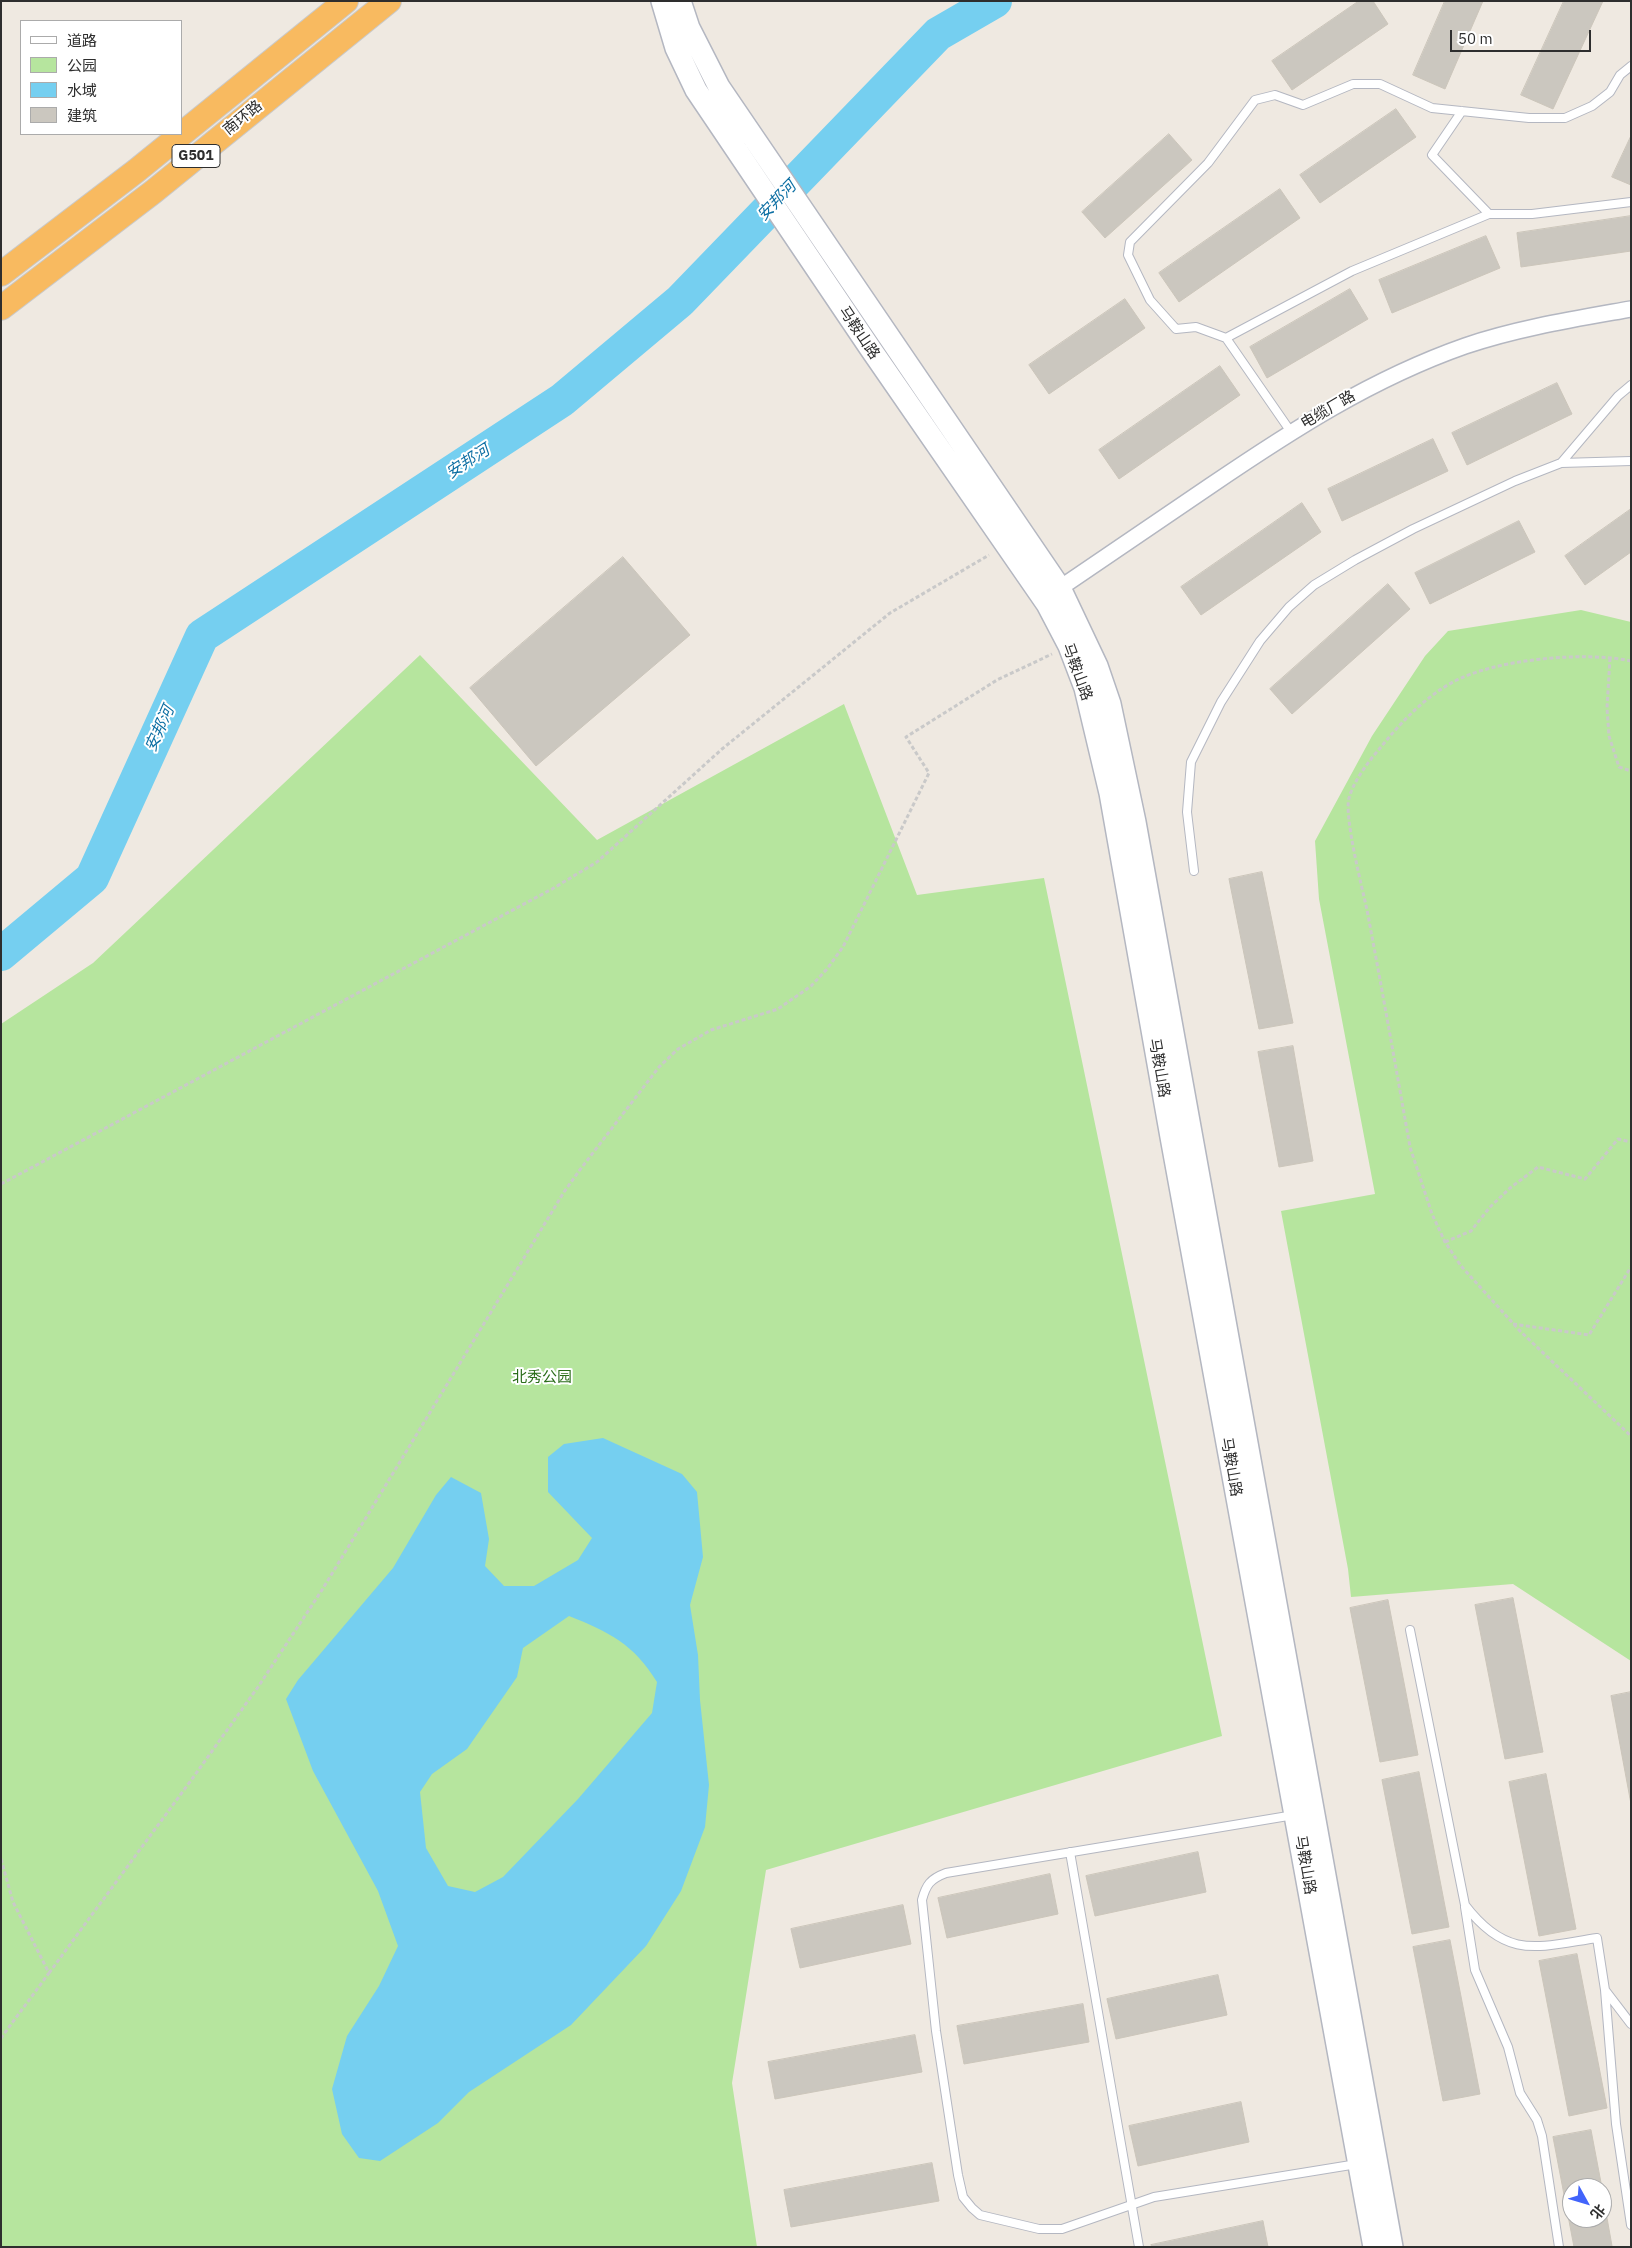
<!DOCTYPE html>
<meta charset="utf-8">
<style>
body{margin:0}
#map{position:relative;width:1632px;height:2248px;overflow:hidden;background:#efe9e1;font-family:"IBM Plex Sans","Noto Sans SC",sans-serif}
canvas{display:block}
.frame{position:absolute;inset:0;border:2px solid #2e2e2e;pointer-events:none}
.legend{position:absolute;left:20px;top:20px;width:162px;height:115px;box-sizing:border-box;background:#fff;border:1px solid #ababab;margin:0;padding:6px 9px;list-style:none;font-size:15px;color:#2e2e2e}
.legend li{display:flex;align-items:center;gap:10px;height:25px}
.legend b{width:25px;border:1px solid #ababab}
.north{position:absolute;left:1562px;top:2178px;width:50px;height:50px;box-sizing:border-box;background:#fff;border:1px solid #ababab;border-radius:50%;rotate:129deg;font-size:14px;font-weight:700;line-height:20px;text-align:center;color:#2e2e2e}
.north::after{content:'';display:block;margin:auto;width:18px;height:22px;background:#4264fb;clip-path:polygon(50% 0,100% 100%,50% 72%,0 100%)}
.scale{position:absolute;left:1450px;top:30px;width:141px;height:22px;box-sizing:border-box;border:2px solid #2e2e2e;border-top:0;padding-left:6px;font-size:15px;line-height:18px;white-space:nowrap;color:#2e2e2e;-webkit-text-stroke:4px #fff;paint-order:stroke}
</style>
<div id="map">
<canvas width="1632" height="2248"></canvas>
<div class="frame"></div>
<ul class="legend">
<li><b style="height:6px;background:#fff"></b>道路</li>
<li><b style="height:14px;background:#b6e59e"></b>公园</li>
<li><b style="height:14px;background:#75cff0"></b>水域</li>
<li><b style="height:14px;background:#cbc7bf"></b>建筑</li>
</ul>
<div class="north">北</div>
<div class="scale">50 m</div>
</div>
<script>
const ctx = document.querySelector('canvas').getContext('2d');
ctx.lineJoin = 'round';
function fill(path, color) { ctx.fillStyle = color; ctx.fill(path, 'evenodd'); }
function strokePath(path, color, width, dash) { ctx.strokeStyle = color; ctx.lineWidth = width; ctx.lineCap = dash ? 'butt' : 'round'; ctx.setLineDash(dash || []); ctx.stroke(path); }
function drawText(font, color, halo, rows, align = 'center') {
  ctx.font = font + ' "IBM Plex Sans","Noto Sans SC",sans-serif'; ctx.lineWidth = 4; ctx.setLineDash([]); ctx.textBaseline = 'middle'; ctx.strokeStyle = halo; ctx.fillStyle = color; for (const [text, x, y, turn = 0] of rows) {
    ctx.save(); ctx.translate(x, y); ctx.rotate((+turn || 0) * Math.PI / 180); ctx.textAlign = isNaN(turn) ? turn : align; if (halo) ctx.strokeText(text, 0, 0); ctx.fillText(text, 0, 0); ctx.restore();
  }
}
fill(new Path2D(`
 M1581,610L1631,622V1661L1513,1584L1351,1597L1348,1569L1281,1211L1375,1194L1319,899L1315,841L1372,736L1425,656L1448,631Z
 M420,655L597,840L844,704L917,895L1044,878L1222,1736L766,1870L732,2083L757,2247H1V1024L93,963Z`), '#b6e59e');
fill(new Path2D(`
 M603,1438L682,1474L697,1492L703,1557L690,1605L698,1655L700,1700L709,1785L705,1827L681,1891L646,1946L571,2025L469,2092L438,2123L380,2161L359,2158L342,2134L332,2089L347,2036L379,1986L398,1946L378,1891L313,1771L286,1699L298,1680L393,1568L436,1495L451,1477L481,1493L489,1539L485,1566L504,1586H534L578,1560L592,1538L548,1492V1457L564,1444ZM569,1616C609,1632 634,1644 657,1682L652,1713L578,1799L503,1877L475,1892L448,1886L426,1848L420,1792L432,1774L467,1749L517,1677L523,1648Z`), '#75cff0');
strokePath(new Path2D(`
 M1,954L92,878L202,636L562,400L680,301L938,34L995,1`), '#75cff0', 34);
const building = new Path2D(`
 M1359,1H1373L1388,24L1292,90L1272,61Z
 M1445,1H1483L1445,89L1413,75Z
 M1564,1H1603L1553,109L1521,95Z
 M1396,109L1416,137L1320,203L1300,175Z
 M1169,134L1192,160L1105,238L1082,212Z
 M1631,136V185L1612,177Z
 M1280,189L1300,218L1179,302L1159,273Z
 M1631,216V251L1521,267L1517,233Z
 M1486,236L1500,268L1392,313L1379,280Z
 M1350,289L1368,319L1267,378L1250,347Z
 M1125,299L1145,328L1049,394L1029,365Z
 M1220,366L1240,395L1119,479L1099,450Z
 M1557,383L1572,414L1467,465L1452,433Z
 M1433,439L1448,471L1342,521L1328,489Z
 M1302,503L1321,532L1201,615L1181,587Z
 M1631,509V552L1585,585L1565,556Z
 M1519,521L1535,552L1430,604L1415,573Z
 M623,557L690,635L536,766L470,688Z
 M1388,584L1410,609L1292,714L1270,689Z
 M1262,872L1293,1023L1259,1029L1229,879Z
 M1293,1046L1313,1161L1279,1167L1258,1052Z
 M1513,1598L1543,1752L1505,1759L1475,1605Z
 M1388,1600L1418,1755L1380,1762L1350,1608Z
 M1631,1692V1804L1611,1696Z
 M1419,1772L1449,1927L1412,1934L1382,1780Z
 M1546,1774L1576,1929L1539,1936L1509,1782Z
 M1198,1852L1206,1892L1095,1916L1086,1876Z
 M1050,1874L1058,1914L947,1938L938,1898Z
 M903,1905L911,1944L800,1968L791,1929Z
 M1450,1940L1480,2094L1443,2101L1413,1947Z
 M1577,1954L1607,2108L1569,2116L1539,1961Z
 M1218,1975L1227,2015L1116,2039L1107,1999Z
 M1083,2004L1089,2042L964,2064L957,2026Z
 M915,2035L922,2072L775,2099L768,2062Z
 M1241,2102L1249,2142L1138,2166L1129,2126Z
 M1591,2130L1602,2188H1572V2218H1602V2190L1612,2246L1609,2247H1574L1553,2137Z
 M932,2163L939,2201L791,2227L784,2190Z
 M1263,2221L1268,2247H1152L1151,2245Z`);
fill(building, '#cbc7bf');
strokePath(building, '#cbc5ba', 1);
const service = new Path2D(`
 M1462,111L1432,155L1489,214
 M1226,338L1196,327L1176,329L1150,300L1128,255L1130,242L1208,163L1255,100L1275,95L1303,105L1353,84H1380L1432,108L1529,118H1565L1592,106L1610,92L1620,75L1631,66
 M1291,432L1226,338L1352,271L1489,214H1532L1631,202
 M1561,463L1618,396L1631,385
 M1194,871L1187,812L1191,762L1221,702L1260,641L1289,607L1314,585L1355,560L1413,529L1515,481L1561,463L1631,461
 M1410,1630L1465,1905C1507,1960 1537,1947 1597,1938L1605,1990
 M1294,1815L946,1873C930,1879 926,1885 922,1900L936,2031L958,2175L963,2197L972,2208L980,2215L1039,2229H1062L1154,2197L1357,2164
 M1070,1852L1139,2247
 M1465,1907L1475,1970L1508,2047L1520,2093L1537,2120L1542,2136L1559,2247
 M1631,2024L1605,1990L1616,2124L1631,2225`);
const minor = new Path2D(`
 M1060,588C1110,554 1160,520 1210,486C1291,431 1371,379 1465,346C1518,328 1575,319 1631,309`);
const secondary = new Path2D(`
 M662,1L676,48L696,90L870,348L1047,604L1069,646L1085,688L1110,793L1171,1137L1374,2247
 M680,1L689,28L719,87L1060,588L1097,666L1110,704L1135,822L1392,2247`);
const trunk = new Path2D(`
 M1,274L136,171L346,1
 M1,308L153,192L389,1`);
strokePath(service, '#b4b7c1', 10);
strokePath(minor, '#b4b7c1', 18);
strokePath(secondary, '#b4b7c1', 24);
strokePath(trunk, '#c9c9c9', 26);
strokePath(new Path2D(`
 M1610,658L1607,708L1609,736L1619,767L1631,771
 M1631,661C1585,651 1495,659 1453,682C1424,698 1402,721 1381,747C1369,761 1354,780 1349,798C1344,817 1362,887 1367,910C1382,989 1396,1068 1410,1147L1432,1214L1445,1242L1461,1266L1520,1331L1631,1436
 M1,1184L552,889L597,862L722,749L890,613L989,555
 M1445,1242L1471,1231L1490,1207L1510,1188L1538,1167L1585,1179L1618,1139L1631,1142
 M1513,1324L1589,1335L1631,1267
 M1,1859L13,1902L49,1973L1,2038
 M49,1973L192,1779L258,1687L322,1590L564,1192L579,1171L659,1067L678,1049L711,1030L778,1009L811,986L827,969L843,947L929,773L906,737L997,680L1052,654`), '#c9c9c9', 3, [4, 2.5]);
strokePath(service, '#fff', 8);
strokePath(minor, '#fff', 15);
strokePath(secondary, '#fff', 21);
strokePath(trunk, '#f8ba60', 24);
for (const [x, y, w] of [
 [196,156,48]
]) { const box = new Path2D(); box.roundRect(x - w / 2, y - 11.5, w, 23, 4); ctx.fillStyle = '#fff'; ctx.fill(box); strokePath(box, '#2e2e2e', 1); }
drawText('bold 14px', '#2e2e2e', null, [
 ["G501",196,156]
]);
drawText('15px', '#2e2e2e', '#fff', [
 ["南环路",243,118,-39],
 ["马鞍山路",859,333,56],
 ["电缆厂路",1328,410,-30],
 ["马鞍山路",1077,672,70],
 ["马鞍山路",1159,1068,80],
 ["马鞍山路",1231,1467,80],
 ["马鞍山路",1305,1865,80]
]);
drawText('15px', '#2c6e1b', '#fff', [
 ["北秀公园",542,1378]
]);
drawText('italic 16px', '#0d6fa3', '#fff', [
 ["安邦河",777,201,-46],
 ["安邦河",468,462,-33],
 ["安邦河",160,729,-66]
]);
</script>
